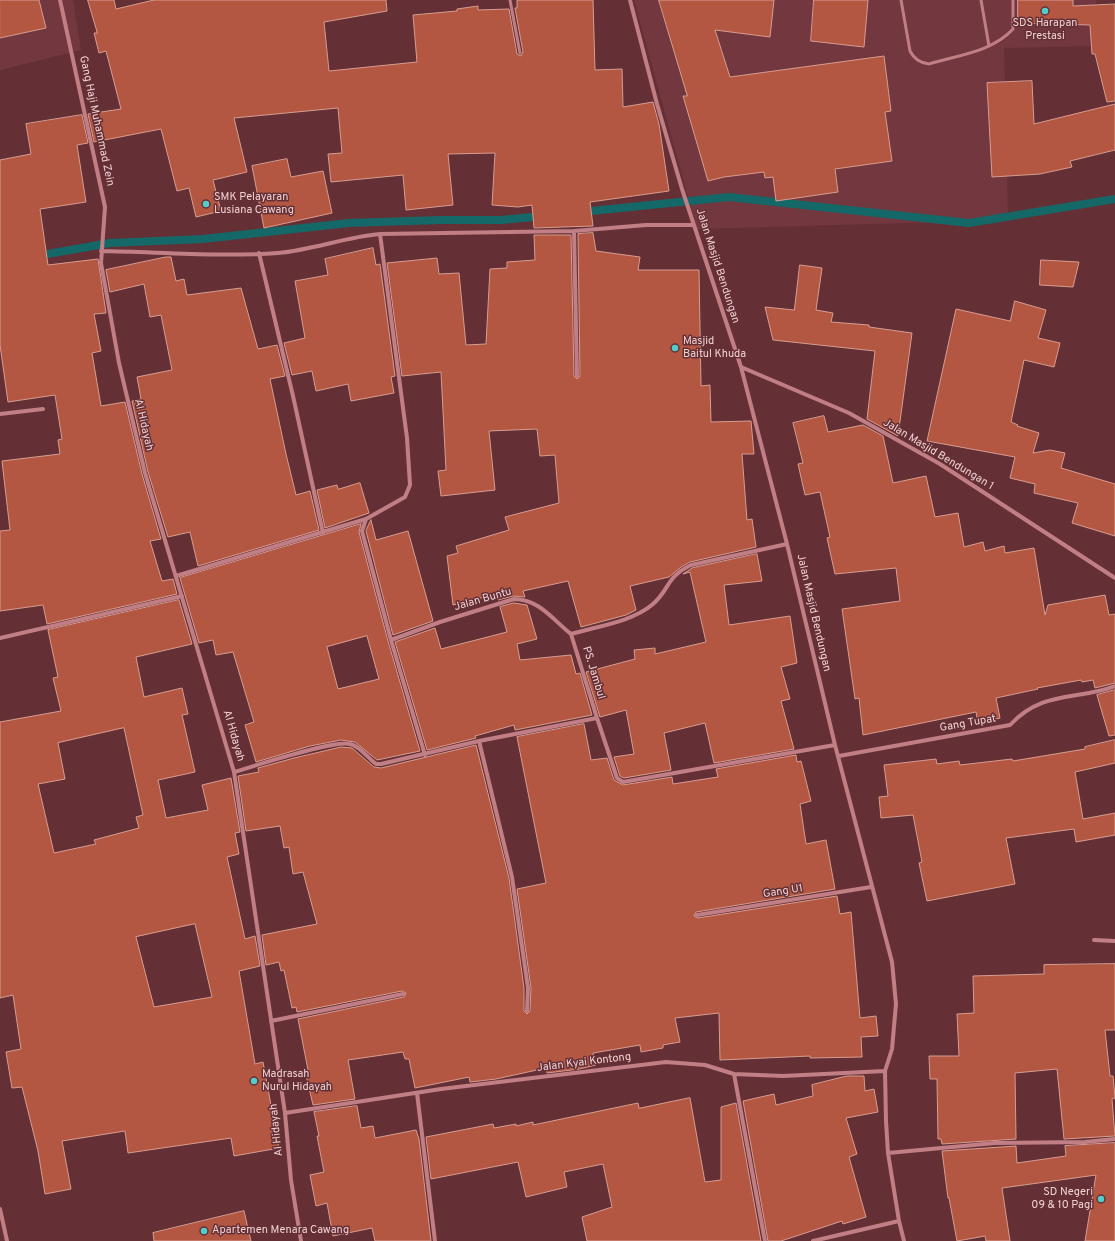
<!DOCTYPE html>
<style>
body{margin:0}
canvas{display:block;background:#643036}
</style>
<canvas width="1115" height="1241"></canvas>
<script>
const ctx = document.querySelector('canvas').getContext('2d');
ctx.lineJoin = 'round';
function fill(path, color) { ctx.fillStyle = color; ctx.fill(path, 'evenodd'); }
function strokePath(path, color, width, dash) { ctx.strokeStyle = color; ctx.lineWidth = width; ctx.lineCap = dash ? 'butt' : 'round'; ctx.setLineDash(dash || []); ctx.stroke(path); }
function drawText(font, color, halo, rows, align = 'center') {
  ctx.font = font + ' Overpass,sans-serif'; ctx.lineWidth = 3; ctx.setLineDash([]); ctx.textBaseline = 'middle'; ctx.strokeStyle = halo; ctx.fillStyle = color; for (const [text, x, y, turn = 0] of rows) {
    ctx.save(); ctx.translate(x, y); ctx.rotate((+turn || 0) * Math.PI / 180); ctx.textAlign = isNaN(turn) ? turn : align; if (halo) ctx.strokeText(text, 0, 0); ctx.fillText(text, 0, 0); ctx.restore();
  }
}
fill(new Path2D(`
 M0,0H73L81,50L0,70Z
 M634,0H1096L1092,46L1004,48L1008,220L697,229Z`), '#73373f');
strokePath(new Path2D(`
 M581,212L729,197L969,223L1115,199
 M36,256L110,243L203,239L349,223L441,220H501L544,216`), '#146867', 8);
const building = new Path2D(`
 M0,0H39L46,28L0,38Z
 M88,0H114L116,9L154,0H386L387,11L324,22L329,71L417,62L413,15L457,11V9L478,6V10L509,9L517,54L521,56L523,52L515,8H517V0H593L595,70L622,69L623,107L653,102L659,124L669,191L590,202L593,226L534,228L532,205L518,207L492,205L495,153L448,154L453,205L406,210L403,175L331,182L328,154L342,153L338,108L234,118L247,172L213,180L221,211L196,217L189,188L177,191L161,129L94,142L88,114L121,109L106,51L99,53L94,33H97Z
 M659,0H774L770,37L715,30L730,77L884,56L891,111L885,112L892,161L835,169L838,192L776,201L773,177L765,178L764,172L724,177L708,181L683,96H687Z
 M814,0H868L864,47L811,41Z
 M1018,0H1073V6L1115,4V101L1107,102L1095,54H1092L1090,25L1018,23Z
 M1032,81L1034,124L1115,104V150L1070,161L1072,167L1040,174L992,177L987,83Z
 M82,115L88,143L77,145L86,202L40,209L48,265L98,259L106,313L94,314L101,351L92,353L101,406L125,402L142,474L161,539L150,541L162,581L173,579L177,594L47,624L43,605L0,611V531L10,530L2,461L60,454L58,440L62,439L55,395L8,402L0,345V160L31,154L26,124Z
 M287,159L291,177L323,171L332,213L264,228L252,166Z
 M593,233L596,251L640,257L638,270H699L701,386L710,385L711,422L751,421L754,454H742L747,520L752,519L756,547L690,562L681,567L669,577L630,586L636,610L626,615L581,627L568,581L523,591L525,597L513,596L498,600L497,594L453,605L447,556L458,553L456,546L509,530L505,517L559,503L555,455L540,456L537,429L489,431L495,490L441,496L438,471L446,470L441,372L402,376L387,263L437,258L439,274L459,273L466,345L486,344L490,269L507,268V262L535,260L534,235H571L574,376L577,379L580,376L578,234Z
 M373,248L376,265L380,264L395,376L391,377L394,393L351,401L348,384L316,391L312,371L292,375L284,343L305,338L295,281L328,275L325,259Z
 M166,257H171L176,281L184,279L187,295L241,288L258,349L277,345L285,376L270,379L286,454L296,495L310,491L319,530L198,566L190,532L168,537L148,472L132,401L141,399L137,377L172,370L161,315L150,317L144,284L110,292L106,270Z
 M1041,260L1079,262L1073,287L1040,285Z
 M800,265L822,268L816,310L833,313L831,322L869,325V327L912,333L898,436L867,419L875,351L773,340L765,307L794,310Z
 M1015,301L1046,310L1038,338L1060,343L1054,367L1024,360L1011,422L1018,425L1017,426L1039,433L1033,453L1050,450L1065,453L1061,468L1115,484V536L1072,523L1078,503L1034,493L1035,484L1010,478L1015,457L927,441L956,309L1010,321Z
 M824,416L828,432L863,425L883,436L893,483L926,476L935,517L958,513L964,547L983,542L985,551L1004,546L1005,553L1034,548L1045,615L1048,605L1105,595L1109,615L1115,614V683L1095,688L1093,680L1082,682L1081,680L1037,688L1038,689L996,698L1000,718L978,723L976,712L863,735L859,698L855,699L842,609L900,601L896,568L835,574L827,538L830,537L820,492L805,495L798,464L803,463L793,423Z
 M360,483L369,513L325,528L317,490L337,485L338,489Z
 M371,520L376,540L408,531L433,621L393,635L366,531Z
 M361,524L359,532L388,641L420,751L377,760L355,742L341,740L310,746L256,762L245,725L254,722L233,652L216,655L213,640L199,643L180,578ZM367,636L379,679L338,689L327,647Z
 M757,554L762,581L724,585L729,625L790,616L797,663L781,667L790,699L781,701L794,749L714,763L705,723L664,733L671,770L624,778L620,776L614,757L634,754L626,710L600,717L586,672L635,659L634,650L655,648V654L706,642L690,572L683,574L692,568Z
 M179,600L192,644L136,657L144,697L182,688L188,714L182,715L195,772L158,780L166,818L208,810L202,785L231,778L240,832L235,833L239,854L227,857L245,939L255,936L260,966L239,971L255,1064L263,1062L279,1148L234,1156L231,1138L128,1153L125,1131L62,1141L71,1189L45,1194L38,1151L22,1087L12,1088L6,1052L21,1049L13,995L0,998V722L61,711L53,678L58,677L48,630ZM124,728L143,815L136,817L139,828L94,840L96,844L54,853L38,784L65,779L58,743ZM195,924L212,997L154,1007L136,937Z
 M514,603L527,605L537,639L517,644L520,660L571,655L576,674L580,673L592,715L515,730L514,725L475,736L476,738L427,750L395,642L435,628L441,649L507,632L500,607Z
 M1115,690V735L1109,736L1097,695Z
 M584,724L591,760L607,758L614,780L623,785L672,777L673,784L718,777L716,769L796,755L797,762L801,761L811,801L800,804L806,844L826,840L835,889L696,912L694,916L698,918L837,896L840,914L851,912L860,1018L876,1016L878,1036L861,1037L862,1057L810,1058V1056L720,1060L719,1013L675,1018L680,1042L663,1045V1048L641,1052L640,1045L593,1053L596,1065L579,1069L547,1073L546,1068L496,1079L470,1082L469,1077L415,1088L409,1059H405L403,1052L348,1060L355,1099L313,1105L306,1075H309L298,1019L404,997L406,993L402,991L297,1012L296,1007L292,1008L284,970L281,971L279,962L266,965L262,935L317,924L303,872L293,874L289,847L284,848L280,826L246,831L238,776L259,772L258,768L294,758L341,747L352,748L374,767L381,768L476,745L509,878L524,988V1011L527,1014L530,1011L531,988L517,889L546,883L517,737Z
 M1115,740V763L1075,772L1083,819L1115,813V835L1076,842L1074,829L1006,838L1015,884L927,901L919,863L922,862L913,815L881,818L879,797L888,796L884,765L936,759L937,764L959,761L960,765L1012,759L1013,761L1085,749V747Z
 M1115,964V1030H1105L1110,1076H1113L1115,1098L1112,1099L1115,1136L1064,1139L1057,1069L1015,1073L1016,1139L942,1144L941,1139H938L937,1079H930L929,1056H959L957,1014L974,1013L973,976L1044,974V965Z
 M847,1076H864L865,1091L874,1089L878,1112L846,1118L857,1154L849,1157L866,1217L843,1224L842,1221L781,1241H768L743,1101L774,1094L776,1105L813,1096L812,1085Z
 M690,1098L705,1182L721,1180V1107L736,1103L761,1241H587L582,1217L612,1207L603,1164L564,1172L567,1187L526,1197L518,1162L431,1179L426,1137L493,1124L494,1128L516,1124V1126L533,1122V1125L638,1103L639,1108Z
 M357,1106L361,1128L373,1126L375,1138L416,1130L419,1139L431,1241H375L372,1228L333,1236L327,1203L316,1206L310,1175L324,1172L317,1136H319L314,1112Z
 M1115,1143V1241H1085L1096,1175L1002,1188L1010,1241H986L985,1236L957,1241L949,1198H948L942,1151L1016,1146L1017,1163L1066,1156L1065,1146Z
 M244,1211L251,1241H154L153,1233Z`);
fill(building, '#b35743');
strokePath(building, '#d89c8f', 1);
strokePath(new Path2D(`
 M510,0L520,53
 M901,0L910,51C914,59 920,63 929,64C958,55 992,52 1013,29V0
 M981,0L989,46`), '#c17e85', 3);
strokePath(new Path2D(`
 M60,0L105,207L101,263L119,363L145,473L234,772L285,1113L291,1180L301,1241
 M630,0L657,104L682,189L741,367L787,544L835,745L892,962L896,1004L892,1049L885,1071L886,1121L888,1153L899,1221L904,1241
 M574,231L577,376
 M380,234L407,438L410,485L405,497L366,519L362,531L391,640L425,755
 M101,251C160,252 219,257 278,253C313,250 345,237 380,234L574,231L646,225H693
 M259,253L293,396L323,533
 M741,367L849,413L940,464L1115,578
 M0,414L43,409
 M176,576L366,519
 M571,634C598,626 632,622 653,604C670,589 666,577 691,565L787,544
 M571,634L597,718
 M0,638L182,596
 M391,640L440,622L514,599C539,599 553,620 571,634
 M479,741L512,877L528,988L527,1011
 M839,756L1010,725C1043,690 1075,701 1115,686
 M234,772C255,766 333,740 350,744C360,746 368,758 376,764H381L479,741L597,718L617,778L623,782L835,745
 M697,915L871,887
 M1094,940L1115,941
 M271,1021L403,994
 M734,1074L765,1241
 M417,1093L435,1241
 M285,1113L441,1089L666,1062L705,1065L734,1074L783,1076L885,1071
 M888,1153L995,1143L1085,1142L1115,1139
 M0,1209L7,1241
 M813,1241L899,1221`), '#c17e85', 4);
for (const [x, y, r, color] of [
 [1045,11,4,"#53cdcb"],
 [206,204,4,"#53cdcb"],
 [675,348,4,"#53cdcb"],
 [254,1081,4,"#53cdcb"],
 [1101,1199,4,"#53cdcb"],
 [204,1231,4,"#53cdcb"]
]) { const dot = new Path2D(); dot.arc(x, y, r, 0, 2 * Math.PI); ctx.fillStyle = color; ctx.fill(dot); strokePath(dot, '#643036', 1.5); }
drawText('11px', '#f2d1d3', '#643036', [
 ["SDS Harapan",1045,24,"center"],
 ["Prestasi",1045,37,"center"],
 ["SMK Pelayaran",214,198],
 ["Lusiana Cawang",214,211],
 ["Masjid",683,342],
 ["Baitul Khuda",683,355],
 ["Madrasah",262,1075],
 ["Nurul Hidayah",262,1088],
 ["SD Negeri",1093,1193,"right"],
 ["09 & 10 Pagi",1093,1206,"right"],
 ["Apartemen Menara Cawang",212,1231]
], 'left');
drawText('11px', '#f2d1d3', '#643036', [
 ["Gang Haji Muhammad Zein",96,121,78],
 ["Jalan Masjid Bendungan",717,266,72],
 ["Al Hidayah",143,425,77],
 ["Jalan Masjid Bendungan 1",938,455,31],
 ["Jalan Buntu",483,600,-16],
 ["Jalan Masjid Bendungan",813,613,77],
 ["PS. Jambul",593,673,73],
 ["Gang Tupat",968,724,-10],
 ["Al Hidayah",233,736,74],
 ["Gang U1",783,892,-9],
 ["Jalan Kyai Kontong",584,1063,-7],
 ["Al Hidayah",277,1130,-96]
]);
</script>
